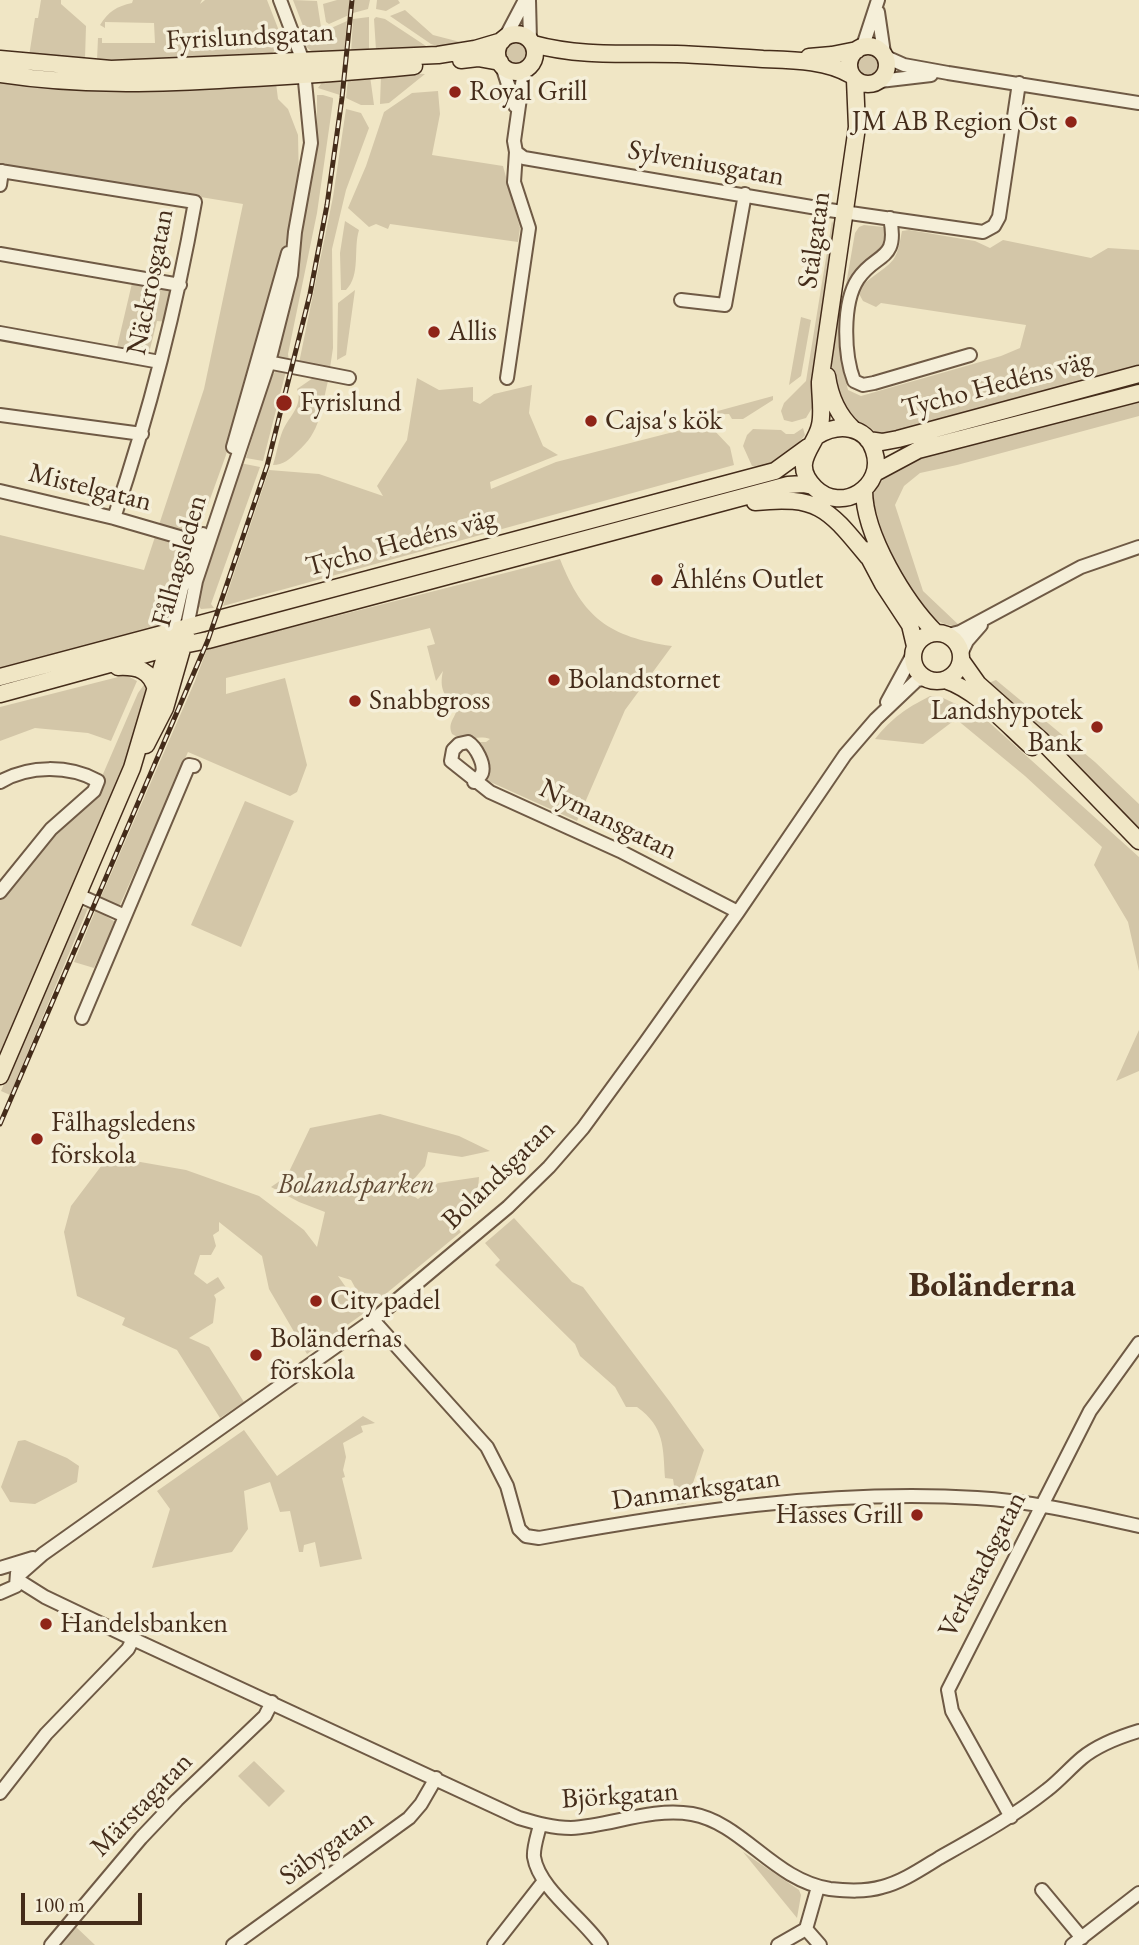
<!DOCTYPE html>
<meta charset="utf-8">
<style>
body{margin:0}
#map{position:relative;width:1139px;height:1945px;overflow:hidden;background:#f0e6c5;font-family:"EB Garamond",serif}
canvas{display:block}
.scale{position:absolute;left:21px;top:1893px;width:121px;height:32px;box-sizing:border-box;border:4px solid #442c1a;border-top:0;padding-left:9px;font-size:21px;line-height:24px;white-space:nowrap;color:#442c1a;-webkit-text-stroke:5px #f5efd9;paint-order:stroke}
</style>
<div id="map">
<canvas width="1139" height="1945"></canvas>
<div class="scale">100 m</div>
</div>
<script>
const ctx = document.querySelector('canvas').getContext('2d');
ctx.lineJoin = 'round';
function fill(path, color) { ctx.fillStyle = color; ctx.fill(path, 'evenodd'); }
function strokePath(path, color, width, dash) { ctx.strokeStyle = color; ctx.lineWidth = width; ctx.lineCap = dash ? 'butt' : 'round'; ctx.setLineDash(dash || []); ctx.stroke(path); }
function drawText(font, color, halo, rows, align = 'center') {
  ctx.font = font + ' "EB Garamond",serif'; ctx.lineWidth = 7; ctx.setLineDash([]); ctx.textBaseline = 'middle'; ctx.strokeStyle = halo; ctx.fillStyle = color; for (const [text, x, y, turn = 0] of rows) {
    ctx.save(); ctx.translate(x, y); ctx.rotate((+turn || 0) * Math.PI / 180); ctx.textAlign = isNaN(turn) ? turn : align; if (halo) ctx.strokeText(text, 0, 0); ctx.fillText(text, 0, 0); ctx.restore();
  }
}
fill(new Path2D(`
 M41,0H61V4L86,26L85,59L29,56L35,18H38Z
 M133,0H202L200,4L205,0H267L281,36L279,47L272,53L181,60H97L98,38H102V43H155L154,23L105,22V28L100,25C108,12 117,6 132,3Z
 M293,0L317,1L321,27L308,32L305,31Z
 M337,0H349V15L329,24L326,22L323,4Z
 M354,0H370L368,9L353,13Z
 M377,0H398L400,3L386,11L376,9Z
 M405,10L433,35L464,43L440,47L431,44L390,16Z
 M369,17V52L351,53L353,19Z
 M376,17L385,19L429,48L376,50L374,19Z
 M347,21L344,53C327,54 312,58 302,41Z
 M504 52a13 13 0 1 1 26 0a13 13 0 1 1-26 0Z
 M854 65a14 14 0 1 1 28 0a14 14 0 1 1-28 0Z
 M404,73L425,74L389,103L380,104L381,75Z
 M370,76L374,105H361L346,98L348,78Z
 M0,79L276,83L278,99L288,109L298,135L299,183L290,231L273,282L226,455L201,524L174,583L164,625L129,637L0,668V535L144,570L204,389L243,204L0,164Z
 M342,79L340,95L318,88L323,81Z
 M438,91L440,114L432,155L503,166L520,228L518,242L390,224L388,229L376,224L369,227L348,208L366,166L384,112L412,93Z
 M317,95H323L333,98V101L317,213L288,354L289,361L279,359L276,350L317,153Z
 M346,109L361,113L369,128L346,190L332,249L333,348L330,368L299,363L333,197Z
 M345,221L359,230C353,249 361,275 346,290H341L340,253Z
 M832,221L836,230L814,374L812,408L806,418L792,422L784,420L781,411L784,403L806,381Z
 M864,225L884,227L888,234L886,244L848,290L841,361L848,390L861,396L1001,356L1020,348L1026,325L881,303L876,307L863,301L858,292C867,277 883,272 893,260C899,252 900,240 902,231L909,230L975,241L990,248L1003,240L1091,258L1108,248L1139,250V365L879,438L851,423L833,388L831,348L840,300L844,296L855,233L859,227Z
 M133,279L175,287L166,322L157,321L149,353L117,347Z
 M355,290L346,355L337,360L338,303Z
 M801,317L811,320L801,376L789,385Z
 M280,371H286L263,461L246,458L271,377L275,372Z
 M313,378L328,381C321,409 321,432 297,452C290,459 283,465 273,465C277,453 279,436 285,426C292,414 303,403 297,389Z
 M417,378L439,390L473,387V401L480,404L494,394L532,385L529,413L543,446L558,455L490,482L491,489L556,462L689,428H712L730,447L734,465L223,606L269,470L319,474L383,496L377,486L407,440Z
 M773,396V400L743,419H732L729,414L703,415Z
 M1139,401V416L957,465L920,473L904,486L895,505L923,591L961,627C954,626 946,625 940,622C904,605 880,530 872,494L890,470L921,455H933Z
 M803,428L805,435C793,451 773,469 752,466L743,446L747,435L753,429L781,430L786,434H794Z
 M240,463L260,467L211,604L214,608L201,609L196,603L202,576Z
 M560,559C583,618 609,637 672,646L625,710L577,821L486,780L475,742H486L490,739C478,734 465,743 452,734C447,722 456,718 457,708C444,697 439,688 443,671L436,681L427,646L435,644L430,628L226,678V694L285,678L307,765L297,792L290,796L188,752L119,907L100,899L195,681L207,649Z
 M126,675L137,681L111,741L88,733L35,728L0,741V707Z
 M996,680L1095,762L1139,804V830L986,684Z
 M146,682L150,689L128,758L0,1059V892L100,781L138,693Z
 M930,696L943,698L982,716L1139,857V971L1128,922L1094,865L1102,847L1025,776L956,719L923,744L875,739C893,717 905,709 930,696Z
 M245,801L294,821L241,947L191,925Z
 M88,908L10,1095L1,1091L79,909Z
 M96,909L115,922L94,968L74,962Z
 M1139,1030V1071L1116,1081Z
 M380,1114L459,1136L490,1151L462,1157L428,1152L425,1166L405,1190L418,1199L438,1183L479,1177L477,1202L453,1220L461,1232L371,1306L357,1291L351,1280L338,1276L364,1313L307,1354L269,1289L262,1256L219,1222V1231L213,1235L216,1246L211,1255H200L194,1274L207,1284L218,1277L225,1288L214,1295L216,1299L213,1323L189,1338L209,1347L244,1402L220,1418L177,1350L122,1325L125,1318L77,1296L64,1232L71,1206L105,1161L129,1160L186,1170L259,1196L304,1230L317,1247L325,1212L299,1202L271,1187L287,1176L310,1128Z
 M514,1218L572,1282L583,1287L670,1402L704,1450L686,1504L677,1505L673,1479L665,1478C663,1448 665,1427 637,1407H626L615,1387L580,1356L575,1344L495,1265L500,1260L485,1243Z
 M363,1416L375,1423L361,1426L363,1432L343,1443L346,1457L343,1470L345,1477L342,1478L362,1559L320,1567L315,1542L304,1545L303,1552H299L290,1511L280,1512L270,1482L244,1491L248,1529L232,1552L152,1568L170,1509L157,1491L244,1430L277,1476Z
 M25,1440L67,1458L79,1466L77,1482L35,1504L10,1502L1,1487L18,1441Z
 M254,1761L285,1791L269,1807L238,1776Z
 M743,1852L799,1890L801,1895L797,1918Z
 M74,1925L95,1945H58Z`), '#d3c6a8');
const minor = new Path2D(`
 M529,0L530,40
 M878,12L884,53
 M505,38L525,0
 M863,46L878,0
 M886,57L904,65L948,73L1139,103
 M502,66L515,106
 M524,70L514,141L516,152L524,158L829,210L983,232L994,226L999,217L1019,83
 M880,81L931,75
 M0,171L195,202C176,310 149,414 114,518
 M0,185L2,171
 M890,218C899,262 876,252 858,279C842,303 844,355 854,381L863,385L874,383L970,355
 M0,254L180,285
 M681,300L725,305L745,194
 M0,333L160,362
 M262,361L349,378
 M507,378L529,228L514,182L516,152
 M0,415L142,434
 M233,447L288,253
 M0,491L114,518L207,545
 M187,627L196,581L269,362L291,275L295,232L311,143L303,61L280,0
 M172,631L182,588L203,534
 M948,635L960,632L1081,567L1139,547
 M961,654L967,641L981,625
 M887,702L912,656
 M0,782C29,765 69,765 98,781L94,791L51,829L0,892
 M474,782C477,779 481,776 482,773C485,764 476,747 468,742L459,744L453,750L451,761L490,792L620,851L738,912
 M78,895L125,916
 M82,1018L189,765L194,766
 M373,1320L487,1447L507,1486L519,1529L526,1536L539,1538C684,1512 830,1489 977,1498C1032,1501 1086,1514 1139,1526
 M0,1568L33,1558
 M18,1576L43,1554L373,1320L508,1207L549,1167L583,1128L645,1043L738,912L845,755L876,719L917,680L924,679
 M18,1580L45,1597L133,1639L519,1818C536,1823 553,1828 571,1828C611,1826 651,1807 692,1814C743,1823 773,1880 830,1889C848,1891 865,1892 882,1887C902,1882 921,1869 939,1858C976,1837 1013,1817 1047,1790C1059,1781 1070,1768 1082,1758C1098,1745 1119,1737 1139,1731
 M0,1593L16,1586L17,1573
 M0,1793L46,1734L128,1649L133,1639
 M1011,1817L952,1711L948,1690L1090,1411L1139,1343
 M540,1825C538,1834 533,1848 534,1857C539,1889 583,1918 601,1945
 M1042,1890L1082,1938
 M806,1929L820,1945
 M51,1945L141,1838L177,1800L265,1716L272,1702
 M233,1945L409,1818L421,1804L436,1778
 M494,1945L544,1881
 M778,1945L806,1929L818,1887
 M1072,1945L1139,1893`);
const major = new Path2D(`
 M497 53a19 19 0 1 1 38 0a19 19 0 1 1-38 0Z
 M533,44C580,57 628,53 677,54C705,55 734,57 763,59C791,60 827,60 851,75
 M849 65a19 19 0 1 1 38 0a19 19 0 1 1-38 0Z
 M809,57L832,55L857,50
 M0,59L111,69L438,55L475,49L502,41
 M461,60L478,58L500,62
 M0,74C78,86 155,84 234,79C294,76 354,72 414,66
 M827,376C830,397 837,414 853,429
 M817,436C838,423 866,425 874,451C886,487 841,514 815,488C789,462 816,447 820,425C823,412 820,396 820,382L857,127L855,80
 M868,440L882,442L898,439L1139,374
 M875,473L918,450L1139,393
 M864,490C864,535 905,602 936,633
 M755,502C820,495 829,510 868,557
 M865,550L883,584L910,625L915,646
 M913 657a24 24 0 1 1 48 0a24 24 0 1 1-48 0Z
 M961,660L978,684L1041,740L1139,841
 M118,667C137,666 151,670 156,690
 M0,677L775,471L808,447
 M945,680C978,691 1006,724 1032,747
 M0,694L168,648L208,640L788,485L803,484L813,486
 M146,745L165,708L186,635
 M0,1076L132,768L170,640`);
strokePath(minor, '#6f5a45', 16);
strokePath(major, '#442c1a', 19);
strokePath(minor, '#f5efd9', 12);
strokePath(major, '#f0e6c5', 16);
const rail = new Path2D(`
 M0,1124L208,640L267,466L310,294L327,205L342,98L352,0`);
strokePath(rail, '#442c1a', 5);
strokePath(rail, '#f5efd9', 2.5, [8]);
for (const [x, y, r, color] of [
 [455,92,7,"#8f2418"],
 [1071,122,7,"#8f2418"],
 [434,332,7,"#8f2418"],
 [284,403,9,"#8f2418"],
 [591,421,7,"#8f2418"],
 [657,580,7,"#8f2418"],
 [554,680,7,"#8f2418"],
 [355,701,7,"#8f2418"],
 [1097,727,7,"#8f2418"],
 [37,1139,7,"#8f2418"],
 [316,1301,7,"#8f2418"],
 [256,1355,7,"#8f2418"],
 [917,1515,7,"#8f2418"],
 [46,1624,7,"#8f2418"]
]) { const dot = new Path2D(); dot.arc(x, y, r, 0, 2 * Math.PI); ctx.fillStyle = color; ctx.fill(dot); strokePath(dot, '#f5efd9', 2.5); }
drawText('28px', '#442c1a', '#f5efd9', [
 ["Fyrislundsgatan",250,37,-3],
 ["Sylveniusgatan",706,164,10],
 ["Stålgatan",815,240,-82],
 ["Näckrosgatan",151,282,-79],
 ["Tycho Hedéns väg",997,385,-15],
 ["Mistelgatan",90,488,14],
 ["Tycho Hedéns väg",401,543,-15],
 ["Fålhagsleden",180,561,-74],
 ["Nymansgatan",608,820,26],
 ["Bolandsgatan",499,1175,-44],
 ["Danmarksgatan",696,1490,-8],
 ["Verkstadsgatan",983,1565,-63],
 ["Björkgatan",620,1796,-4],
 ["Märstagatan",142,1805,-46],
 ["Säbygatan",327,1848,-36]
]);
drawText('28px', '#442c1a', '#f5efd9', [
 ["Royal Grill",469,92],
 ["JM AB Region Öst",1057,122,"right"],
 ["Allis",448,332],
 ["Fyrislund",300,403],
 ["Cajsa's kök",605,421],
 ["Åhléns Outlet",671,580],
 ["Bolandstornet",568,680],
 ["Snabbgross",369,701],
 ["Landshypotek",1083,711,"right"],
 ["Bank",1083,743,"right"],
 ["Fålhagsledens",51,1123],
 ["förskola",51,1155],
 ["City padel",330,1301],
 ["Boländernas",270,1339],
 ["förskola",270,1371],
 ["Hasses Grill",903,1515,"right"],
 ["Handelsbanken",60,1624]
], 'left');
drawText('italic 28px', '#614b36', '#f5efd9', [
 ["Bolandsparken",356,1185]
]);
drawText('bold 35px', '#442c1a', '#f5efd9', [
 ["Boländerna",992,1286]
]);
</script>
